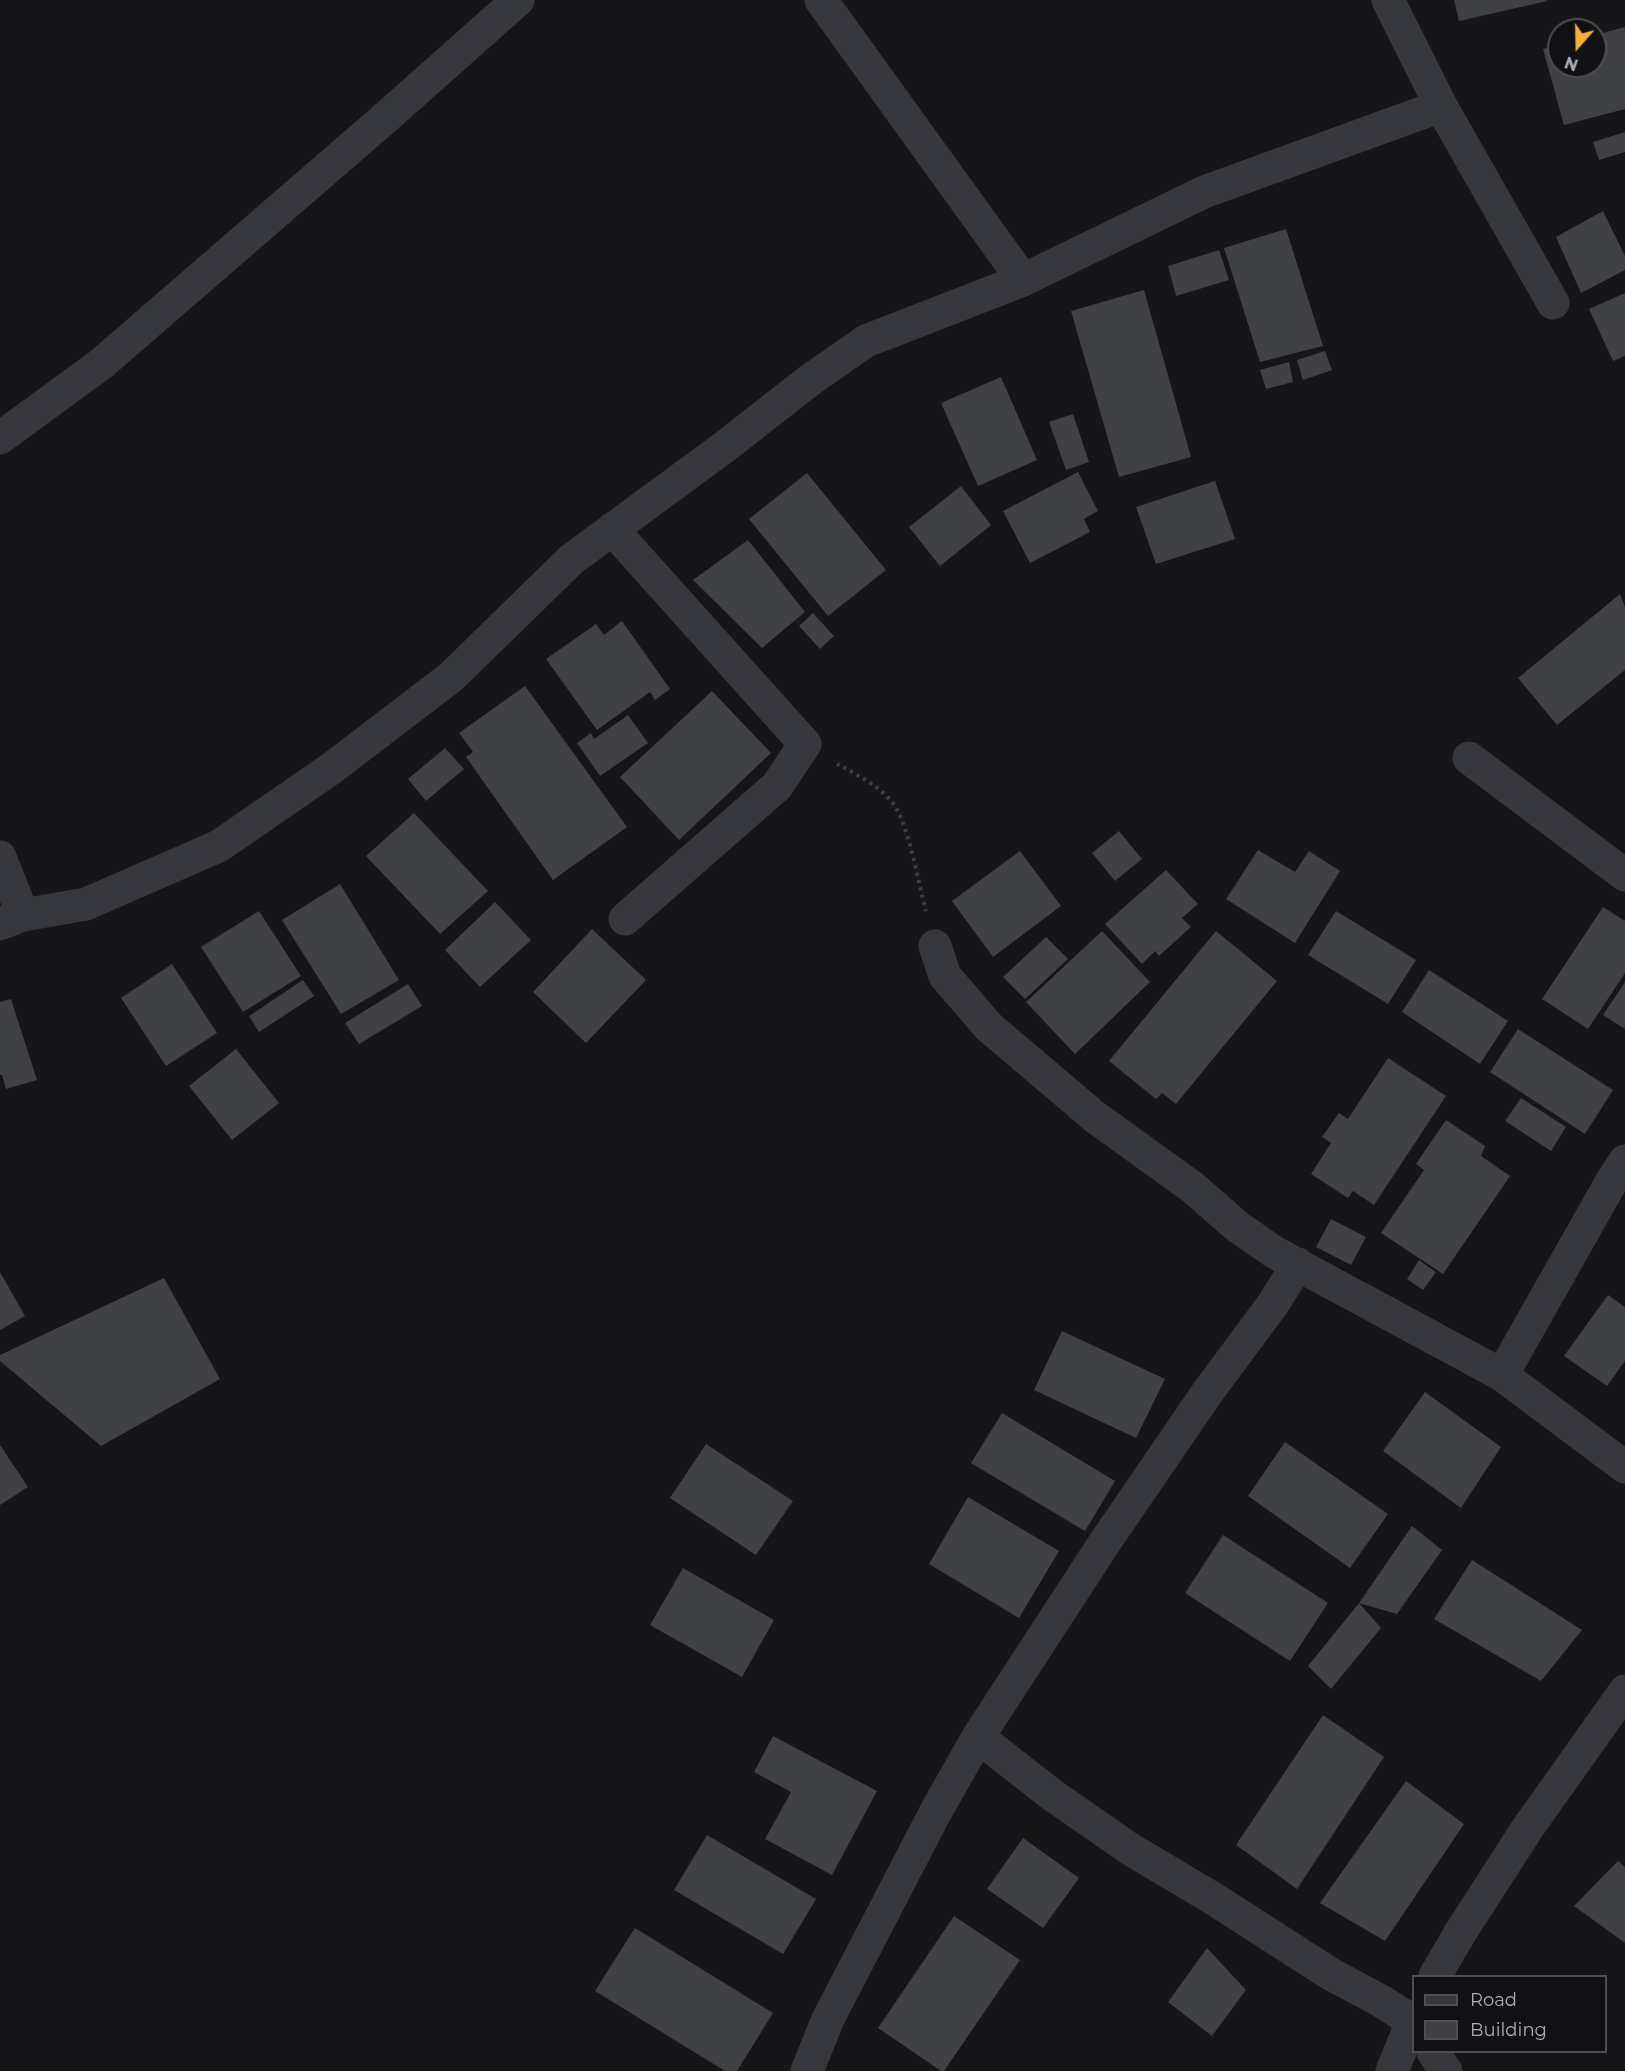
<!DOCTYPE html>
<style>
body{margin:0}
#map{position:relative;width:1625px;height:2071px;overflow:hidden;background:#161618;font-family:Montserrat,sans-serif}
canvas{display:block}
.legend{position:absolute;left:1412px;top:1975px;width:195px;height:78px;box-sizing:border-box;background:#111113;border:2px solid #4d4f55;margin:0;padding:8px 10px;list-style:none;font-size:18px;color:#a8adb8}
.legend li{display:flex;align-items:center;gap:12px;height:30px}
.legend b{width:30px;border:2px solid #4d4f55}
.north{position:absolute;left:1547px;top:18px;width:60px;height:60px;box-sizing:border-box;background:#111113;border:2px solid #4d4f55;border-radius:50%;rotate:200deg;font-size:16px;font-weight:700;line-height:24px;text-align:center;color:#a8adb8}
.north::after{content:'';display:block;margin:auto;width:21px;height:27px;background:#f2b134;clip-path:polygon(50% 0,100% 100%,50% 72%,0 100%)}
</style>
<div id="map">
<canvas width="1625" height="2071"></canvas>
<ul class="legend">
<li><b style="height:8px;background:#37383d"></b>Road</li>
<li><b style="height:16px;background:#404145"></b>Building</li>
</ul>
<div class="north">N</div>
</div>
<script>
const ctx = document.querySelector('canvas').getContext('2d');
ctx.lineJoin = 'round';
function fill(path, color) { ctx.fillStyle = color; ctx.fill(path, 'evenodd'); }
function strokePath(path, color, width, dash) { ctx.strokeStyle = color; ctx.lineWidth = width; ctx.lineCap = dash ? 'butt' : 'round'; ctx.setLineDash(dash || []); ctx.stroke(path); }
fill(new Path2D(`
 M1454,0H1546L1547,1L1459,21Z
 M1625,27V109L1564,125L1543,49L1559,45V66H1595V35Z
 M1625,132V152L1599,160L1593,142Z
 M1603,211L1625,256V270L1581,293L1556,237Z
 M1286,229L1323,346L1260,362L1224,248Z
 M1219,250L1229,280L1176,296L1168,266Z
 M1144,290L1191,457L1119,477L1071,311Z
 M1625,293V356L1613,361L1589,309Z
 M1325,351L1332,370L1303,380L1297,360Z
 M1289,362L1293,382L1266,389L1260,370Z
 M1001,377L1037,460L978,486L941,403Z
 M1073,414L1089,462L1066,470L1049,422Z
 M1078,472L1098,511L1084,519L1090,532L1030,563L1003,511Z
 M807,473L886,570L828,616L749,519Z
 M1215,481L1235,539L1156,564L1136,507Z
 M961,486L991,525L940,566L909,527Z
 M748,540L805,612L762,648L693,580Z
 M1620,594L1625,607V670L1557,725L1518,678Z
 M813,613L834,636L820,649L799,626Z
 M622,621L670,689L655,700L650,692L597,730L546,659L596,624L604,635Z
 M525,686L627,827L553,880L466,757L473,752L459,733Z
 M712,691L771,753L679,840L620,777Z
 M628,715L648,743L600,776L577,743L591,733L594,739Z
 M445,748L464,769L426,801L408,779Z
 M414,813L488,891L440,934L366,856Z
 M1119,831L1142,859L1115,881L1092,853Z
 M1258,850L1295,872L1309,851L1340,871L1295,943L1226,899Z
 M1020,851L1061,906L993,957L952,901Z
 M1166,870L1198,904L1182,918L1191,927L1159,956L1155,951L1142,964L1105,924Z
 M340,884L399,980L341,1014L282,920Z
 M495,902L531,940L480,987L445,950Z
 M1603,907L1625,921V973L1588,1029L1542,999Z
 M259,911L301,976L243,1012L201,947Z
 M1336,911L1416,960L1388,1004L1308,955Z
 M592,929L646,980L586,1043L533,992Z
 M1102,931L1150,982L1075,1054L1026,1002Z
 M1216,931L1277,981L1176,1104L1162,1093L1156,1099L1109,1061Z
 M1046,937L1068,959L1025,999L1003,977Z
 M172,964L217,1033L166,1066L121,998Z
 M1429,970L1508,1021L1480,1064L1402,1012Z
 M303,980L314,996L259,1032L249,1016Z
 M1625,982V1029L1603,1015Z
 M408,984L422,1006L359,1044L345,1023Z
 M11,999L37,1080L6,1089L2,1075H0V1002Z
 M1518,1029L1613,1090L1585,1134L1490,1072Z
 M236,1049L279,1103L232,1140L189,1086Z
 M1388,1058L1446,1096L1374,1205L1353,1191L1348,1198L1311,1174L1331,1143L1322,1137L1339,1113L1348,1119Z
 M1521,1098L1566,1127L1551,1151L1505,1121Z
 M1446,1120L1485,1146L1481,1156L1510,1176L1443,1274L1381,1233L1424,1170L1416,1164Z
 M1331,1219L1366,1237L1351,1265L1316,1247Z
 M1419,1260L1436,1272L1423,1290L1407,1279Z
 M0,1272L25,1316L0,1330Z
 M164,1278L220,1379L101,1446L0,1361V1355Z
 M1608,1295L1625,1307V1361L1607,1386L1564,1356Z
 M1062,1331L1165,1379L1136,1438L1034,1390Z
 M1425,1392L1501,1447L1461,1508L1383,1451Z
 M1002,1413L1115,1481L1085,1531L971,1463Z
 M1285,1442L1388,1514L1350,1568L1248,1496Z
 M706,1444L793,1501L756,1555L670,1498Z
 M0,1445L28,1487L0,1505Z
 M968,1497L1059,1551L1019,1618L929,1564Z
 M1412,1526L1442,1550L1397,1614L1359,1603Z
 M1223,1535L1328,1603L1290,1661L1185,1593Z
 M1472,1560L1582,1630L1541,1681L1434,1619Z
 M683,1568L774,1620L742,1677L650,1625Z
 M1359,1603L1381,1628L1331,1689L1308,1666Z
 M1323,1715L1384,1757L1297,1889L1236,1845Z
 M773,1736L877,1791L832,1875L765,1839L791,1792L754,1772Z
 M1406,1781L1464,1824L1385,1941L1320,1903Z
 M707,1835L816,1899L783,1954L674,1890Z
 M1023,1838L1079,1878L1043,1928L987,1889Z
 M1618,1861L1625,1867V1943L1574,1906Z
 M954,1916L1020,1960L944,2071H941L878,2028Z
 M635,1928L773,2013L737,2071H725L595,1991Z
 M1207,1948L1246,1990L1212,2036L1168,2002Z`), '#404145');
strokePath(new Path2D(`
 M837,764C856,774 885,789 896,808C910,832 918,882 926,911`), '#3d3f44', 4, [3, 4.5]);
strokePath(new Path2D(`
 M821,0L1023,280
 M1388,0L1441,106L1553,303
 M0,438L101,364L384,119L518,0
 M612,529L805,744L777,786L625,919
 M1469,758L1625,875
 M0,857L23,915
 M0,924L23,915L86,904L219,846L332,768L451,677L572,559L723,448L810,380L866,341L1023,280L1204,192L1441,106
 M935,946L945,976L989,1027L1095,1117L1192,1187L1238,1227L1274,1252L1502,1375L1625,1467
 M1502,1375L1613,1179L1625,1161
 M978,1737L1051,1794L1130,1849L1214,1899L1329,1973L1381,2001L1414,2022
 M1435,1976L1460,1933L1527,1829L1625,1691
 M1433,2052L1446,2071
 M807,2071L828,2019L935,1813L978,1737L1105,1542L1207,1393L1273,1304L1298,1264
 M1392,2071L1414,2017`), '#37383d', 33);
</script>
